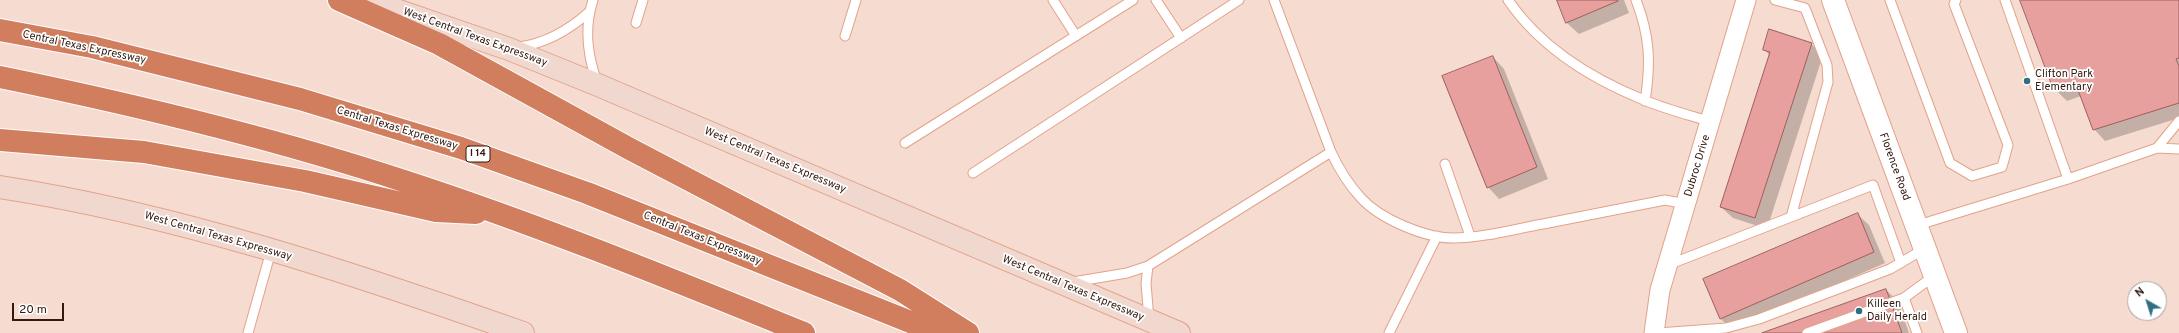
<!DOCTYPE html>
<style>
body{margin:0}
#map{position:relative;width:2179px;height:333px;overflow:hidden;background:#f6dbd0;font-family:Overpass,sans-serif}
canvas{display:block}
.north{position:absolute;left:2127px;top:281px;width:40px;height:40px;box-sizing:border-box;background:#fff;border:1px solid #ada3a0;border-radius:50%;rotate:321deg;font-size:11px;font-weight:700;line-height:16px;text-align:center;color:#321a11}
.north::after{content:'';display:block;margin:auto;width:14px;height:18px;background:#2f6f83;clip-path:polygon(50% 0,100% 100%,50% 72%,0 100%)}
.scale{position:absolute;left:12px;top:303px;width:52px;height:18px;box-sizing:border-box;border:2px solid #321a11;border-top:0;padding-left:5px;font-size:12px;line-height:14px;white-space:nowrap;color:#321a11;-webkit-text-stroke:3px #fff;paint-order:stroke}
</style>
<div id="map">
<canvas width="2179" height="333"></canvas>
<div class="north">N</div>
<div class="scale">20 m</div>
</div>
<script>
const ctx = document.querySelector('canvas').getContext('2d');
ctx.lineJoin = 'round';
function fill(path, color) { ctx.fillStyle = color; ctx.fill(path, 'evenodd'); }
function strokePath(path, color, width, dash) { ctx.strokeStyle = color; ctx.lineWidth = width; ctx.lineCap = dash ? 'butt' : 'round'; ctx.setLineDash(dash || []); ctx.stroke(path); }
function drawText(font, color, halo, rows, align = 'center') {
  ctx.font = font + ' Overpass,sans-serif'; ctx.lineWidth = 3.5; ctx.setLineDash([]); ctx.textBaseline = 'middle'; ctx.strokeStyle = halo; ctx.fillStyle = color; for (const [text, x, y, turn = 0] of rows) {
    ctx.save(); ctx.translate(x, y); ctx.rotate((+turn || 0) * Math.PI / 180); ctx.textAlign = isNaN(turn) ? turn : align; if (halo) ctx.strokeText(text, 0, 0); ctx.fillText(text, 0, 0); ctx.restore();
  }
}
fill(new Path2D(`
 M1558,0H1624L1629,13L1579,34L1567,23Z
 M2022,0H2179V118L2105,141L2094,129L2081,96L2067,101L2055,89Z
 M1811,44L1823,55L1767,229L1733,218L1721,207L1770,56L1764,49Z
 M1493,57L1504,69L1548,179L1499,199L1488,187Z
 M1857,214L1869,225L1885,263L1732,330L1720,318Z
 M1886,290L1898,301L1909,333H1765Z`), '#0003');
const building = new Path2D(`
 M1557,0H1618V1L1566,23Z
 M2020,0H2179V58L2176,59L2179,66V103L2093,130L2075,82L2054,90Z
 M1769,29L1812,43L1755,218L1720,207L1770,52L1763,50Z
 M1493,56L1537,167L1487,188L1442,76Z
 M1858,213L1874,252L1720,319L1703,279Z
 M1886,289L1902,333H1762Z`);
fill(building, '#e7a09d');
strokePath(building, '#9e5e5c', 1);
const service = new Path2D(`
 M593,0C584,28 587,54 597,82
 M1053,0L1076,36
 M1156,0L1181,38
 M1274,0L1331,152C1339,169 1348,184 1361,198C1380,219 1425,238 1453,238C1483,238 1514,229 1543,224C1584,216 1624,208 1665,200L1686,204
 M1508,0C1540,47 1592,79 1644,100C1665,109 1689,115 1711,122
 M1636,0C1650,36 1651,63 1645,101
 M1775,0L1805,8L1827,65L1828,82L1791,217
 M1890,0L1950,163L1972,176L2002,167L2008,145L1954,4L1956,0
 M2005,0L2068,179
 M636,23L643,0
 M845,36L856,0
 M519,47C547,43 569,30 589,12
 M905,143L1133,0
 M2157,148L2179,121
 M1445,164L1470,236
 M973,173L1239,0
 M1915,226L2068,179L2157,148L2179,149
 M1668,265L1873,185L1901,263
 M1148,266L1146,283L1149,320
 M1073,282L1127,273L1148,266L1331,152
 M1904,298L1917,333
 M248,333L271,251
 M1389,333L1437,236
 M1658,333L1726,328L1759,319L1890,269L1924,249
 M1807,333L1904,298L1934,276`);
const minor = new Path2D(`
 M1654,333L1660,290L1746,0`);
const tertiary = new Path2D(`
 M1833,0L1956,333`);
const secondary = new Path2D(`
 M367,0L509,49L598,85L1179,333
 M0,187C177,214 355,274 523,333`);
const motorway = new Path2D(`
 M339,0L439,44L630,149L900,290L968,333
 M0,30L92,47L300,99L461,148L587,193L938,333
 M0,77C137,105 274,138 407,182C542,226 673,280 804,333
 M0,140L144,152L305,181L436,211L476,213`);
strokePath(service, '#e3a28a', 11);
strokePath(minor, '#e3a28a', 21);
strokePath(tertiary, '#e3a28a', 24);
strokePath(secondary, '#e3a28a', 24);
strokePath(motorway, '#fff', 24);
strokePath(service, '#fff', 9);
strokePath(minor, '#fff', 19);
strokePath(tertiary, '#fff', 22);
strokePath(secondary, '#f1d8cf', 22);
strokePath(motorway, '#d07e5e', 22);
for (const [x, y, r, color] of [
 [2027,81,4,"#2f6f83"],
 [1859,311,4,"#2f6f83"]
]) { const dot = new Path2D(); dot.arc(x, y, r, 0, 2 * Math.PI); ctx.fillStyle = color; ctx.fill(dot); strokePath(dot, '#fff', 1.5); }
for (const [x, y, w] of [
 [478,154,24]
]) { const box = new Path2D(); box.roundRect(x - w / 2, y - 8, w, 16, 3); ctx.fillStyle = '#fff'; ctx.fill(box); strokePath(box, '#321a11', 1); }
drawText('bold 10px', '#321a11', null, [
 ["I 14",478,154]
]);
drawText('11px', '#321a11', '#fff', [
 ["West Central Texas Expressway",475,38,20],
 ["Central Texas Expressway",84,48,12],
 ["Central Texas Expressway",397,129,17],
 ["West Central Texas Expressway",775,161,23],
 ["Dubroc Drive",1698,166,-73],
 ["Florence Road",1894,167,70],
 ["West Central Texas Expressway",218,237,16],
 ["Central Texas Expressway",702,239,22],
 ["West Central Texas Expressway",1073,289,23]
]);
drawText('11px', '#321a11', '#fff', [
 ["Clifton Park",2035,75],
 ["Elementary",2035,88],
 ["Killeen",1867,305],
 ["Daily Herald",1867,318]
], 'left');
</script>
